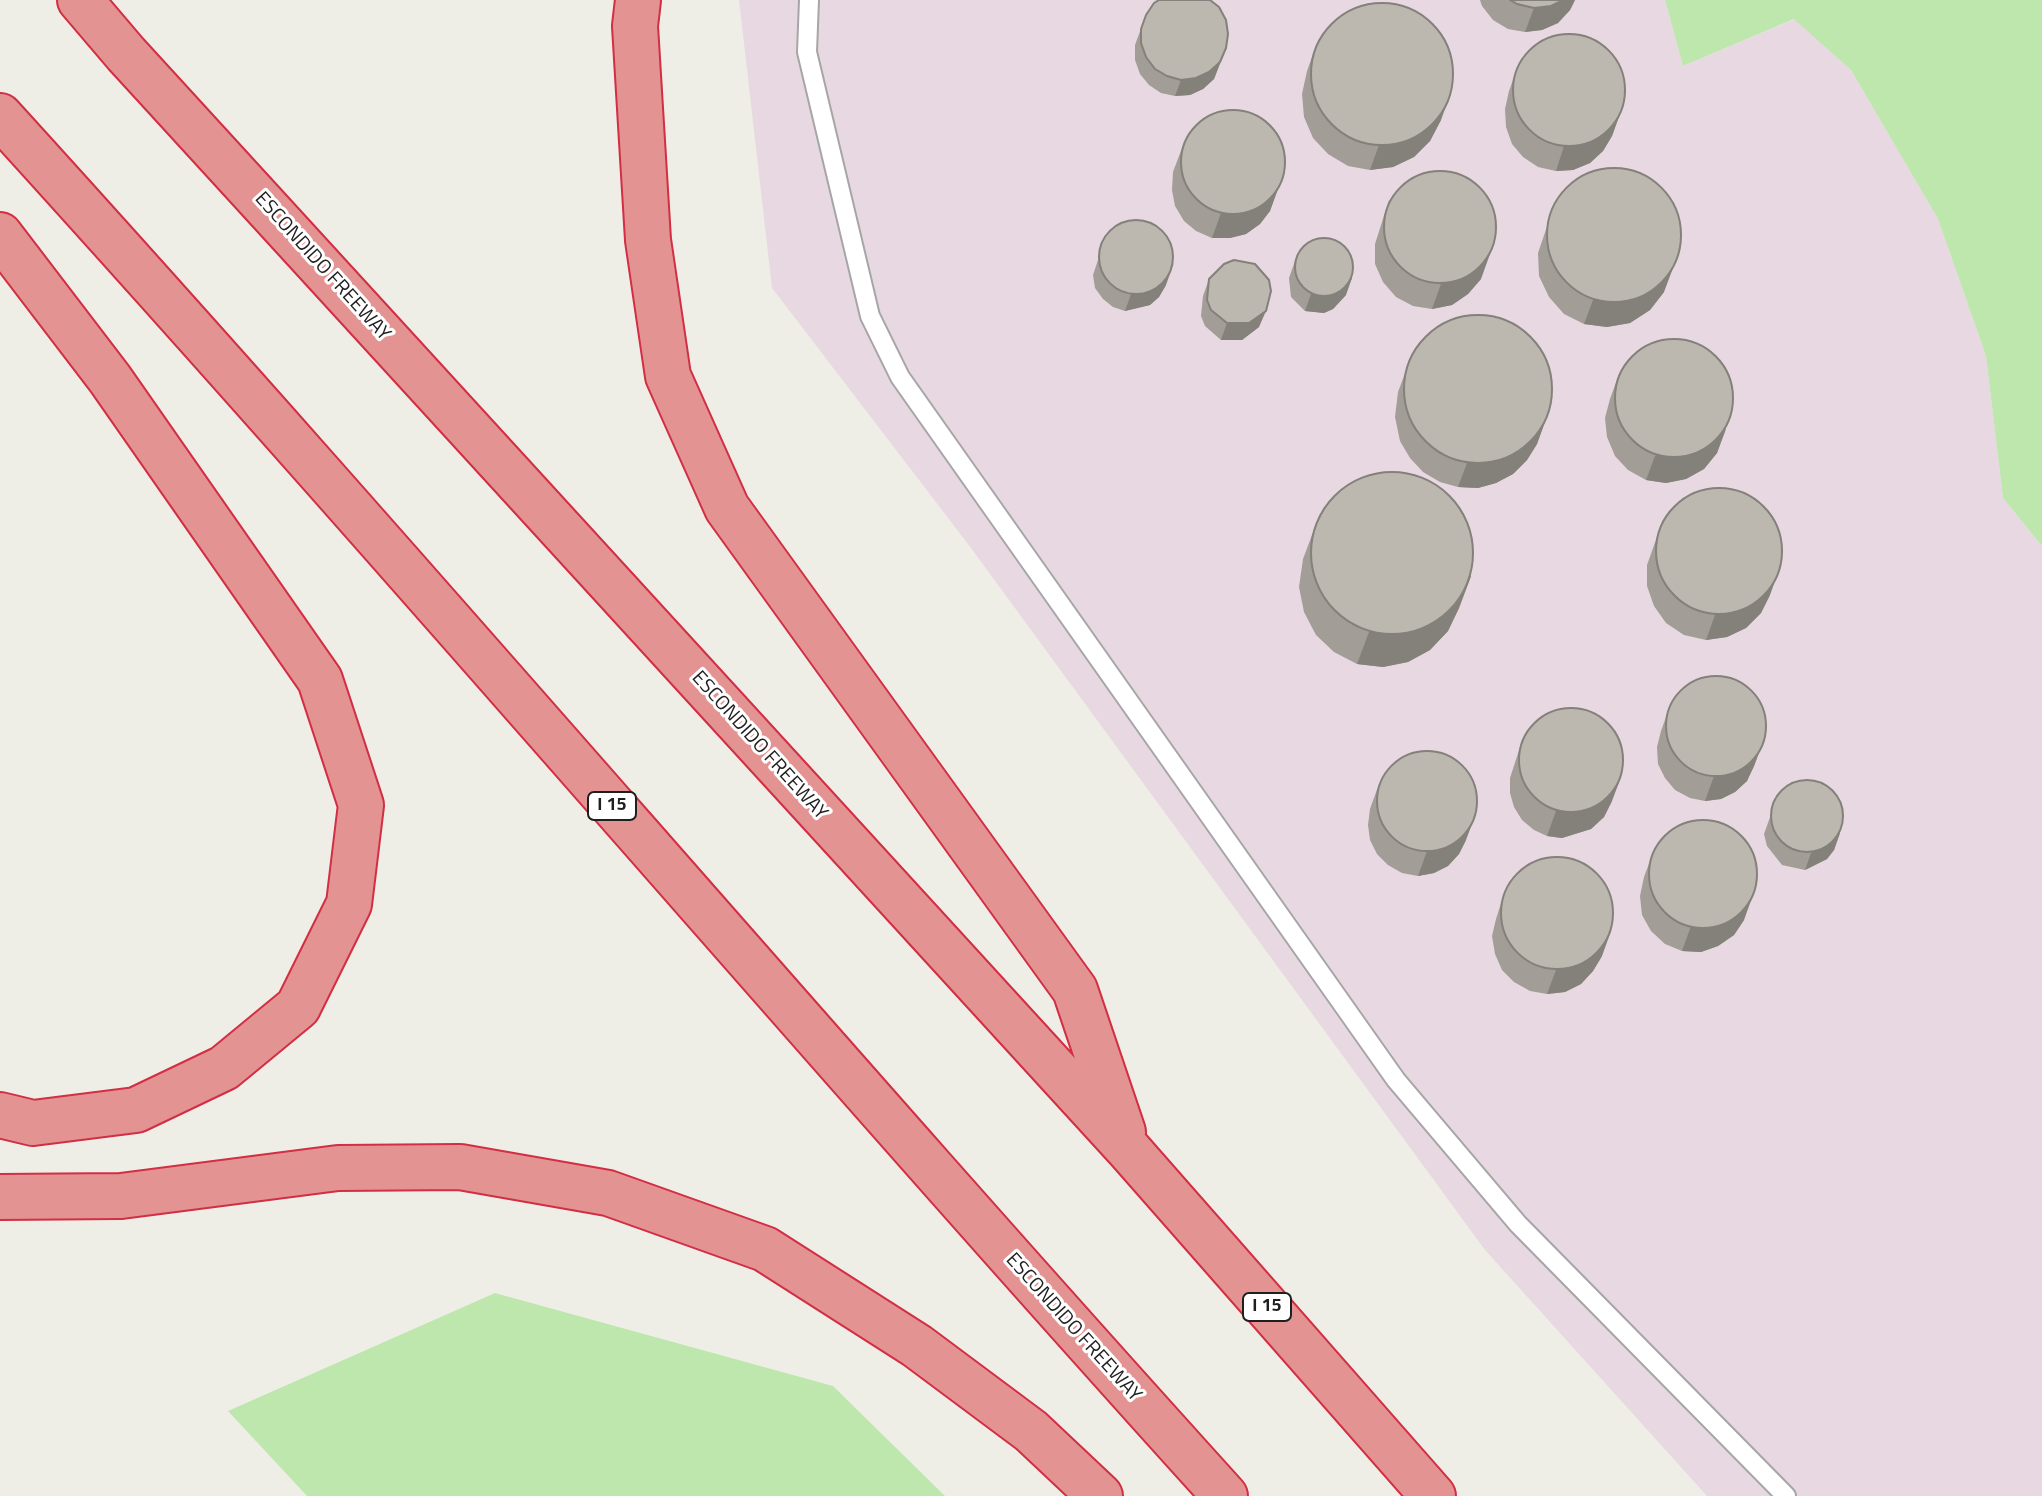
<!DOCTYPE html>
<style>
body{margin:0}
canvas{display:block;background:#efeee6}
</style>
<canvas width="2042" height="1496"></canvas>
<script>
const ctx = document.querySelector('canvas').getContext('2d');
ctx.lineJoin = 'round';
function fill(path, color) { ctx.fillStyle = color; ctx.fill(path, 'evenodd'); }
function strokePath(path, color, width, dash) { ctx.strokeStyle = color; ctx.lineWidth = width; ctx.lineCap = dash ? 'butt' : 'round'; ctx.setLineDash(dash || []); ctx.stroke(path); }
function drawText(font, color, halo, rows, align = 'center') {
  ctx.font = font + ' "Titillium Web",sans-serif'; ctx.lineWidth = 6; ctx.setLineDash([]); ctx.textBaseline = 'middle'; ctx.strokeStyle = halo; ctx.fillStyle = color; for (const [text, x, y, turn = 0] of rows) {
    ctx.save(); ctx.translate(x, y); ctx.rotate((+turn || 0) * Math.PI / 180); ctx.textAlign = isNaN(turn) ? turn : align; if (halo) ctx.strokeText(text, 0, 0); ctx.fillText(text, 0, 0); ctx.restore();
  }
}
fill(new Path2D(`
 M739,0H1665L1683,66L1795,19L1851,70L1938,219L1986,356L2003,498L2042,546V1496H1707L1485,1250L971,548L772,288Z`), '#e8d8e2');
fill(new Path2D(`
 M1665,0H2042V546L2003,498L1986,356L1938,219L1851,70L1794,19L1683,66Z
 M495,1293L833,1386L945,1496H307L228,1411Z`), '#bee7ae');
const service = new Path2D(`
 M809,0L807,52L870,316L900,377L1396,1080L1518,1224L1786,1496`);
const motorway = new Path2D(`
 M80,0L126,54L1129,1150L1433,1496
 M638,0L635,26L648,240L668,376L727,508L1075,990L1123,1132
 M0,116C414,571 812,1040 1225,1496
 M0,235L110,379L320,680L361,805L349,904L298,1007L224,1068L136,1110L33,1123L0,1115
 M0,1197L121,1196L338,1168L460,1167L608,1193L765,1249L917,1346L1031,1431L1100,1496`);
strokePath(service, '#a6a6a6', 22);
strokePath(motorway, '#d22e44', 48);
strokePath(service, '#fff', 18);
strokePath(motorway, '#e39392', 44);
fill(new Path2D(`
 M1480,0H1575L1570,10L1558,23L1542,30L1525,32L1508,29L1493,20L1482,6Z
 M1146,15L1226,48L1214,79L1203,89L1190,95L1175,96L1161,93L1149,85L1140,74L1135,60V45Z
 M1316,46L1441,120L1430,141L1414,157L1393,167L1370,170L1348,166L1328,154L1313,138L1304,117L1302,94L1307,71Z
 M1518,66L1621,111L1612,136L1603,151L1590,163L1573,170L1556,171L1538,167L1523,157L1512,144L1506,127L1505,109L1509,91Z
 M1182,148L1279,186L1270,211L1260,224L1246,234L1230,238H1212L1196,231L1184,221L1175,206L1172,190L1173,172Z
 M1389,200L1481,279L1468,294L1452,305L1432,309L1413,306L1396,297L1383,282L1375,264V244Z
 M1554,206L1664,292L1650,310L1630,323L1607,327L1584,324L1564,314L1549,297L1539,276L1538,253Z
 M1106,236L1166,285L1159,297L1150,305L1125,311L1113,307L1103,299L1095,288L1093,275Z
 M1295,261L1346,295L1333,309L1324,313L1305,311L1291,297L1289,278Z
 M1209,279L1259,327L1242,340H1221L1205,326L1201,316L1203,296Z
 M1407,368L1546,419L1537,444L1527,460L1513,474L1496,483L1478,488L1458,487L1440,482L1423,472L1410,458L1400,441L1395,417L1398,392Z
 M1619,374L1732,410L1717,453L1704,469L1686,479L1666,483L1646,480L1628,470L1615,456L1607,437L1605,418L1610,399Z
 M1663,520L1770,595L1761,613L1746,628L1727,637L1706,640L1684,635L1666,623L1654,606L1647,586V565Z
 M1315,527L1471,576L1459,608L1448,631L1430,650L1408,662L1383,667L1357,664L1334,652L1316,635L1304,612L1299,587L1303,559Z
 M1670,706L1763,742L1754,766L1747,781L1735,792L1721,799L1705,801L1690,798L1675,790L1665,778L1658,764L1657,747L1661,731Z
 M1523,738L1612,801L1604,817L1591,829L1562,838L1547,836L1534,830L1522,820L1514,807L1510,793V778Z
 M1379,784L1466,840L1459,854L1448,866L1434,873L1418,876L1402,873L1388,865L1377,854L1370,840L1368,825L1370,809Z
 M1778,795L1840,833L1834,850L1827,859L1805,870L1782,865L1767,846L1764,834Z
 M1653,853L1744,920L1734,935L1718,946L1701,952L1682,951L1665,944L1651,931L1642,915L1640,896L1644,877Z
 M1504,894L1602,956L1593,971L1581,984L1565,992L1547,994L1530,991L1514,982L1502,970L1495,954L1492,936L1496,919Z`), '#a29d96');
fill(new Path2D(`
 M1563,0H1575L1570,10L1558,23L1542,30L1525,32L1534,8Z
 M1226,48L1214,79L1203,89L1190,95L1175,96L1181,80Z
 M1450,95L1441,120L1430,141L1414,157L1393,167L1370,170L1379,145Z
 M1621,111L1612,136L1603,151L1590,163L1573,170L1556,171L1564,146Z
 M1279,186L1270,211L1260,224L1246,234L1230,238H1212L1221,213Z
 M1490,254L1481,279L1468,294L1452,305L1432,309L1441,284Z
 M1172,268L1166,285L1159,297L1150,305L1125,311L1131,294Z
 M1673,268L1664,292L1650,310L1630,323L1607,327L1584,324L1593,300Z
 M1352,278L1346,295L1333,309L1324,313L1305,311L1311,294Z
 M1266,311L1259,327L1242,340H1221L1227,323Z
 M1546,419L1537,444L1527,460L1513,474L1496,483L1478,488L1458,487L1467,463Z
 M1726,429L1717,453L1704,469L1686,479L1666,483L1646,480L1655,456Z
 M1779,570L1770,595L1761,613L1746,628L1727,637L1706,640L1715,615Z
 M1471,576L1459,608L1448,631L1430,650L1408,662L1383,667L1357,664L1369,632Z
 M1763,742L1754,766L1747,781L1735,792L1721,799L1705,801L1714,776Z
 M1621,777L1612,801L1604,817L1591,829L1562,838L1547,836L1556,811Z
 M1475,816L1466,840L1459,854L1448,866L1434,873L1418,876L1427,851Z
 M1840,833L1834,850L1827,859L1805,870L1811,853Z
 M1753,895L1744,920L1734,935L1718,946L1701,952L1682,951L1691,926Z
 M1611,931L1602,956L1593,971L1581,984L1565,992L1547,994L1556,970Z`), '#84807a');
const building = new Path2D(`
 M1159,0H1210L1219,7L1226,20L1228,34L1226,48L1220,62L1209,72L1196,78L1181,80L1167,76L1155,69L1146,57L1141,43V29L1146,15L1154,3Z
 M1510,0H1563L1551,6L1534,8L1517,4Z
 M1311 74a71 71 0 1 1 142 0a71 71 0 1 1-142 0Z
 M1513 90a56 56 0 1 1 112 0a56 56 0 1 1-112 0Z
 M1181 162a52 52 0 1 1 104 0a52 52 0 1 1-104 0Z
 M1547 235a67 67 0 1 1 134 0a67 67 0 1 1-134 0Z
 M1384 227a56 56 0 1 1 112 0a56 56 0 1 1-112 0Z
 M1099 257a37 37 0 1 1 74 0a37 37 0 1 1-74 0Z
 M1295 267a29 29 0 1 1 58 0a29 29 0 1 1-58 0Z
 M1234,260L1255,264L1269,280L1271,291L1266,311L1249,323H1227L1211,310L1207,300L1209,279L1224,264Z
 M1404 389a74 74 0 1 1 148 0a74 74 0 1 1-148 0Z
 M1615 398a59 59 0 1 1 118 0a59 59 0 1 1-118 0Z
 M1311 553a81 81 0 1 1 162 0a81 81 0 1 1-162 0Z
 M1656 551a63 63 0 1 1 126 0a63 63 0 1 1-126 0Z
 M1666 726a50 50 0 1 1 100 0a50 50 0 1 1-100 0Z
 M1519 760a52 52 0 1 1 104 0a52 52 0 1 1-104 0Z
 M1377 801a50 50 0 1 1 100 0a50 50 0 1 1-100 0Z
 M1771 816a36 36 0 1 1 72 0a36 36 0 1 1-72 0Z
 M1649 874a54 54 0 1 1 108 0a54 54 0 1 1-108 0Z
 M1501 913a56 56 0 1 1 112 0a56 56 0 1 1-112 0Z`);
fill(building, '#bcb7af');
strokePath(building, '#84807a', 2);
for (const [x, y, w] of [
 [612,806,48],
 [1267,1307,48]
]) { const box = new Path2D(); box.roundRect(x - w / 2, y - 14, w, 28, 6); ctx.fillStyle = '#fff'; ctx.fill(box); strokePath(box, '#1f1f1f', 2); }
drawText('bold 18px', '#1f1f1f', null, [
 ["I 15",612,806],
 ["I 15",1267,1307]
]);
drawText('20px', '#1f1f1f', '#fff', [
 ["ESCONDIDO FREEWAY",322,267,48],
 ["ESCONDIDO FREEWAY",759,746,48],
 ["ESCONDIDO FREEWAY",1073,1328,48]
]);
</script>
